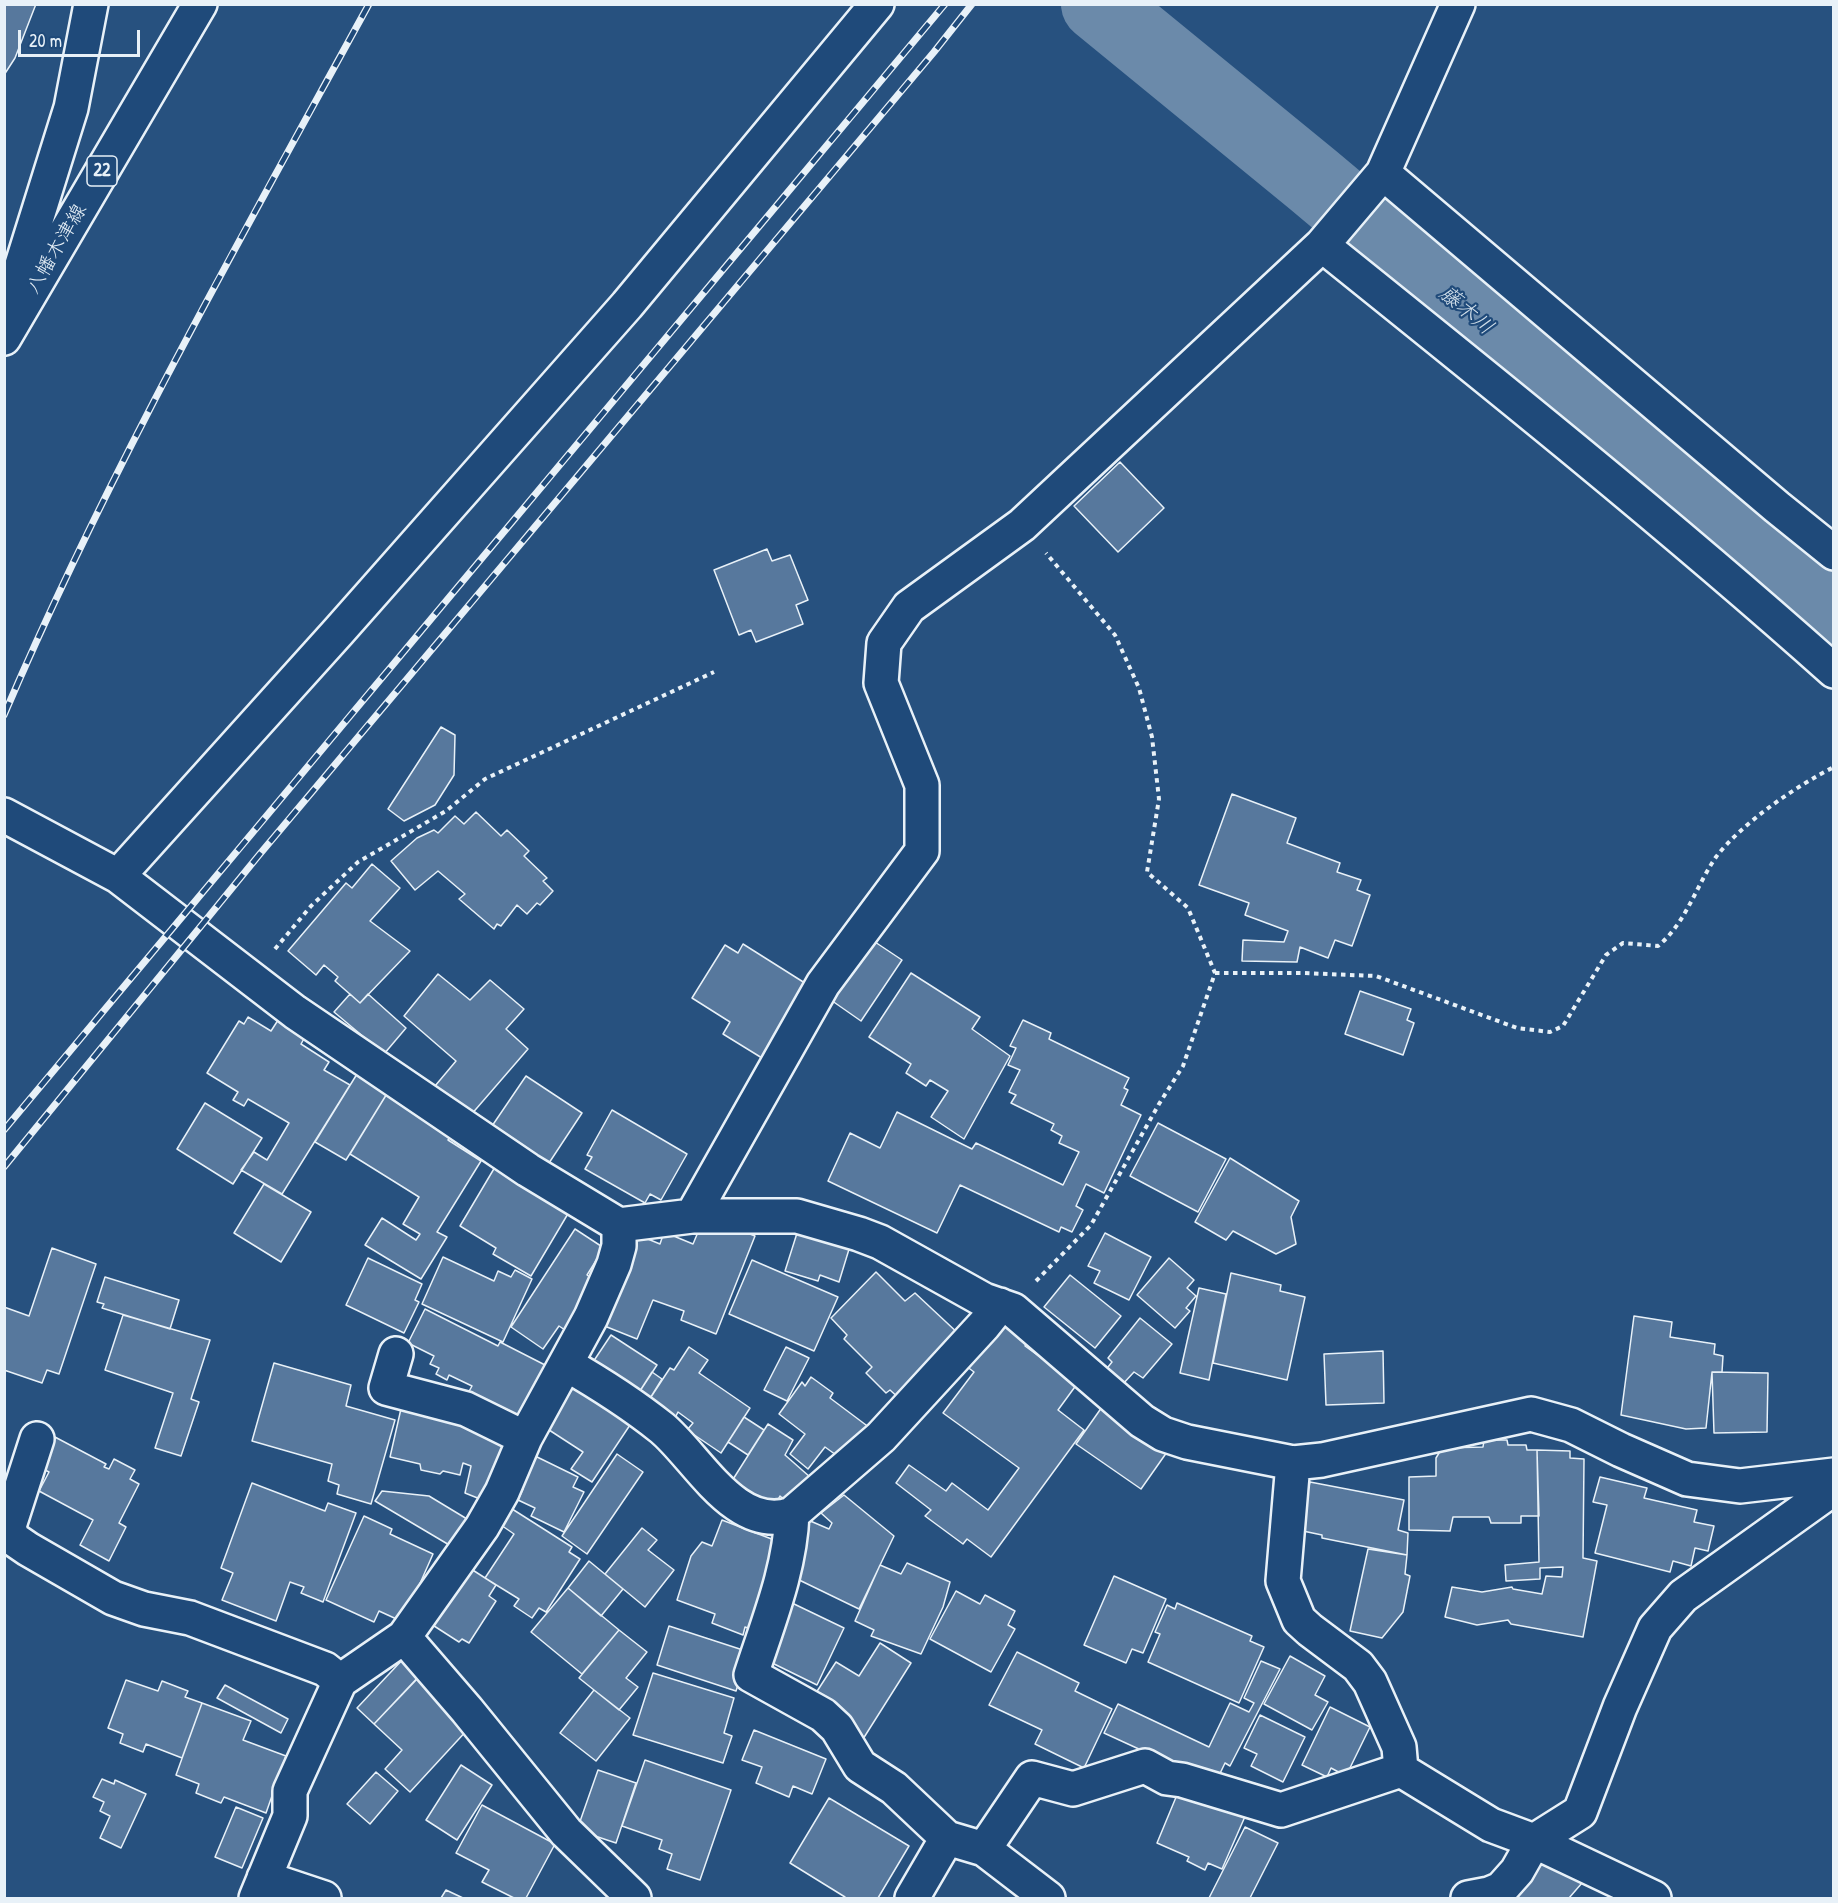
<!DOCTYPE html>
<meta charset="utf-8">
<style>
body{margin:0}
#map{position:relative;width:1838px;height:1903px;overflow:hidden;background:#27517f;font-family:"Patrick Hand",sans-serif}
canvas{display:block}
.frame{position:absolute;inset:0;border:6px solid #e8f1f8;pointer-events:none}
.scale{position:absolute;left:18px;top:30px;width:122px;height:27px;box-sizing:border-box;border:3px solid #e8f1f8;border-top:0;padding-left:8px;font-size:18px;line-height:21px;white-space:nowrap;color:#e8f1f8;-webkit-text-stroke:4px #1f4a7a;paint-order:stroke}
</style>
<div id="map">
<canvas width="1838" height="1903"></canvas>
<div class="frame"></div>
<div class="scale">20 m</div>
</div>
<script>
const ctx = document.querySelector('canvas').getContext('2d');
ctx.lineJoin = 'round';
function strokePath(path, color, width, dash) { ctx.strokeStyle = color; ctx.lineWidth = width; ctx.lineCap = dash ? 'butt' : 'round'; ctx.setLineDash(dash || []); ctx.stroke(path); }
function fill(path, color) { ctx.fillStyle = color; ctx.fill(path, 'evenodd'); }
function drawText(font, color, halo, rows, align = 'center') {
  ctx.font = font + ' "Patrick Hand","Klee One",sans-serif'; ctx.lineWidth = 4.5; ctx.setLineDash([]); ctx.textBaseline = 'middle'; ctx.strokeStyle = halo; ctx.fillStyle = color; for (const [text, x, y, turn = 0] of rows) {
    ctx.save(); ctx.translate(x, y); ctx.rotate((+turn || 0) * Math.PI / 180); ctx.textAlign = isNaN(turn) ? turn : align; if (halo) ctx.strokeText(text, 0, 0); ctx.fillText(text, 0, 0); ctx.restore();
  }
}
strokePath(new Path2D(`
 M1098,4L1313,180L1834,617`), '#6b8aaa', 74);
const building = new Path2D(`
 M4,4H36L15,58L4,75Z
 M1120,462L1164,508L1118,552L1074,506Z
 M767,549L772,561L790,555L808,600L796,605L803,624L756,642L751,630L739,635L714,570Z
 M441,727L455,735L454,775L435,805L404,821L388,809Z
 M1232,794L1296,818L1287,843L1340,863L1337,872L1361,880L1357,890L1370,895L1352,946L1335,940L1328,958L1300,947L1297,962L1242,961L1243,940L1284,942L1288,931L1245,915L1249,903L1199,885Z
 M476,812L501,836L507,830L529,851L524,856L547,878L543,881L553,891L540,905L537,903L527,914L517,905L501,926L497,924L494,929L459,899L465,894L438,871L415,890L391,861L417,838L434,830L438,833L455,816L464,824Z
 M372,864L400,888L370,921L410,951L360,1003L335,981L338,977L324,965L316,975L288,951L346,883L352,888Z
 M869,938L902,960L861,1021L828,998Z
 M743,944L808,985L762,1058L723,1034L730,1022L692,998L725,945L738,953Z
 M911,973L980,1017L972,1029L1010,1056L964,1139L931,1117L948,1091L930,1080L926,1086L906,1073L911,1064L869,1037Z
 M438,974L470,1000L490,980L524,1009L506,1029L528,1049L470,1116L435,1086L456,1061L404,1016Z
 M1360,991L1411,1009L1407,1020L1414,1023L1403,1055L1345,1034Z
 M350,994L360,1003L368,994L406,1028L384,1054L334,1012Z
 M282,1014L309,1030L301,1044L329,1062L324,1070L350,1085L282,1194L241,1170L254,1152L267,1160L289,1123L248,1099L244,1106L233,1100L238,1092L207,1073L239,1021L244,1024L248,1017L271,1031Z
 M1023,1020L1051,1033L1049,1039L1129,1078L1124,1088L1128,1090L1121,1105L1141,1115L1104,1193L1086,1184L1076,1206L1083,1210L1072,1232L1061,1227L1059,1232L960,1185L937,1233L828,1181L850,1133L880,1148L897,1112L972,1149L976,1143L1063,1185L1079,1152L1059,1143L1062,1136L1051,1130L1054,1124L1011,1103L1016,1095L1009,1092L1020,1070L1008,1065L1016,1048L1010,1046Z
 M357,1074L388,1092L346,1160L315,1142Z
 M526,1076L582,1113L549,1163L492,1126Z
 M388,1092L453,1132L448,1140L481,1161L437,1232L447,1237L421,1279L365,1245L382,1218L416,1240L420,1234L403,1224L419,1197L350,1154Z
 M205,1103L262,1138L233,1184L177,1149Z
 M612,1110L687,1154L661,1200L650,1194L645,1203L585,1169L592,1157L587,1155Z
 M1158,1123L1226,1159L1198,1212L1130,1176Z
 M1230,1158L1299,1201L1291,1217L1296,1244L1276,1254L1233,1231L1226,1240L1195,1222Z
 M495,1167L569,1212L531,1276L493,1254L496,1248L460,1226Z
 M264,1184L311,1212L281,1262L234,1233Z
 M725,1224L755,1236L716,1334L681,1320L684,1311L653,1300L637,1339L602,1325L638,1235L660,1244L664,1232L693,1244L701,1225L721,1233Z
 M575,1229L604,1248L587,1275L597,1282L565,1330L559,1326L543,1349L511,1327Z
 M798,1230L850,1246L839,1282L820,1275L818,1281L785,1271Z
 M1105,1233L1151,1257L1129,1300L1094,1283L1100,1271L1088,1266Z
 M52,1248L96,1264L59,1374L47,1370L42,1383L4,1370V1307L29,1316Z
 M443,1257L494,1281L498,1271L511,1277L515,1270L532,1279L503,1342L422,1304Z
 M368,1258L422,1284L415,1300L419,1302L404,1333L346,1305Z
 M1169,1258L1194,1280L1187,1288L1196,1296L1186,1308L1190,1311L1175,1328L1137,1295Z
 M752,1260L838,1297L814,1351L729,1314Z
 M876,1272L905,1301L915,1293L961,1336L901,1400L890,1390L886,1393L866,1373L872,1367L844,1339L847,1335L831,1318Z
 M1231,1273L1281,1285L1280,1291L1305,1297L1287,1380L1213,1363Z
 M1070,1275L1121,1316L1095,1348L1044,1307Z
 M105,1277L179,1300L170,1329L102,1308L104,1304L97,1302Z
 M1199,1288L1226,1294L1209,1380L1180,1373Z
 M425,1309L498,1346L500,1342L547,1366L519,1421L467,1395L472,1386L449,1375L447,1380L436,1374L439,1368L430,1364L434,1356L408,1343Z
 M123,1315L210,1340L191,1399L199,1402L181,1456L155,1448L173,1393L105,1370Z
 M1634,1316L1672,1322L1670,1337L1715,1344L1714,1354L1723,1356L1722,1372H1712L1706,1428L1686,1429L1621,1415Z
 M1002,1318L1030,1339L1025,1346L1077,1384L1058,1410L1084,1430L991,1557L967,1539L963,1544L925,1516L931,1510L896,1483L909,1465L946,1491L952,1483L988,1510L1019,1468L943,1413L974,1372L966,1366Z
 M1140,1318L1172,1344L1143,1378L1134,1372L1121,1386L1104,1372L1112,1362L1108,1358Z
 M611,1335L657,1365L638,1394L591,1365Z
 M689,1347L708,1360L699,1373L750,1408L721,1453L687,1430L693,1423L678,1412L675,1418L649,1400L670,1368L674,1370Z
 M786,1347L809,1358L787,1401L764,1390Z
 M1383,1351L1384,1403L1326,1405L1324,1354Z
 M274,1363L351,1385L346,1406L395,1420L371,1504L337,1494L339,1485L328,1481L332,1464L252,1441Z
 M652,1372L662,1379L649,1400L638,1394Z
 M1712,1372L1768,1373L1767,1432L1714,1433Z
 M811,1377L833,1393L830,1398L874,1431L843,1460L825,1447L808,1469L790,1454L805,1434L779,1414L802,1382L805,1386Z
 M577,1382L634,1419L592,1482L571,1469L583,1452L546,1428Z
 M403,1400L514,1437L485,1501L465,1493L471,1466L463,1463L460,1475L443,1471L440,1474L421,1470L420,1464L390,1457Z
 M1102,1407L1167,1452L1141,1489L1076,1444Z
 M744,1417L764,1430L748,1455L728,1442Z
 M768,1424L793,1440L785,1455L810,1477L787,1502L780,1496L775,1505L763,1498L761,1503L730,1484Z
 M53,1436L106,1464L104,1467L109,1469L114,1459L135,1470L130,1479L139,1484L119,1523L126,1527L109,1561L80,1545L93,1520L39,1491L49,1472L37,1466Z
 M1484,1440H1507L1508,1445H1526L1527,1450H1537L1539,1516H1521V1523H1491L1489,1517H1453L1450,1531L1409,1530V1477L1436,1476V1458L1442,1448L1483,1447Z
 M1537,1450L1570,1451V1458L1584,1459L1583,1558L1597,1561L1583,1637L1511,1624L1508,1620L1477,1625L1445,1617L1452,1587L1482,1592L1512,1587L1513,1589L1542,1594L1546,1576L1562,1577L1563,1567L1540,1568V1579L1506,1581L1505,1565L1539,1562Z
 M617,1454L643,1472L587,1554L562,1536Z
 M533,1455L578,1477L573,1487L584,1492L564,1532L531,1516L535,1508L518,1500L523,1489L517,1486Z
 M1600,1477L1647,1488L1644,1498L1697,1510L1694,1522L1714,1526L1708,1551L1695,1548L1691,1566L1673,1561L1670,1572L1595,1553L1607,1505L1593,1502Z
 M1310,1482L1404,1500L1398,1530L1408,1533L1407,1555L1322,1538V1535L1303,1531L1306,1516L1302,1513Z
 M252,1483L325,1511L328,1503L356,1513L323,1602L301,1593L304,1587L290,1582L276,1621L222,1600L233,1573L221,1568Z
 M382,1491L429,1496L472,1522L456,1549L375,1501Z
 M844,1495L894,1536L859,1609L793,1577L808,1520L829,1529L832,1523L821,1513Z
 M509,1507L572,1547L569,1552L580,1559L546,1612L539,1608L532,1618L514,1606L519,1599L485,1578L514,1534L498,1523Z
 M364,1516L392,1529L390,1534L433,1554L403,1622L379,1611L374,1622L326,1600Z
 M722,1520L782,1543L753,1630L745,1627L743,1635L712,1623L715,1614L677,1600L691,1556L702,1542L712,1546Z
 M642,1528L657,1540L648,1550L674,1570L645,1607L605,1574Z
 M1368,1549L1407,1555L1405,1574L1410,1576L1403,1612L1382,1638L1350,1631Z
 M589,1561L623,1589L601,1616L568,1588Z
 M907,1563L950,1582L943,1607L921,1654L871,1636L874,1630L855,1621L880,1565L901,1574Z
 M468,1567L496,1585L489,1596L496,1601L469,1643L462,1639L459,1642L431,1624Z
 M1114,1576L1166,1599L1143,1653L1132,1649L1126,1663L1084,1645Z
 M568,1588L619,1630L582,1674L531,1632Z
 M956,1591L980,1604L985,1595L1015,1611L1008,1625L1015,1629L991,1672L930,1639Z
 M792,1603L844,1628L817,1685L764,1659Z
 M1177,1603L1252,1636L1250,1641L1264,1647L1239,1703L1148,1662L1160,1634L1155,1632L1167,1605L1175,1609Z
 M669,1626L749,1652L736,1691L657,1665Z
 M619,1630L647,1652L626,1678L638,1687L619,1710L579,1678Z
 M880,1643L911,1663L863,1739L844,1727L812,1699L836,1662L859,1676Z
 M1017,1652L1079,1683L1075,1691L1112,1709L1084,1768L1035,1744L1042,1730L989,1705Z
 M1290,1656L1325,1676L1315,1695L1328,1702L1312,1730L1264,1704Z
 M405,1657L422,1673L374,1724L357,1708Z
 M1261,1661L1280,1669L1230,1766L1225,1763L1215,1784L1104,1733L1118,1704L1209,1747L1230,1703L1249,1712L1254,1703L1244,1698Z
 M653,1673L734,1698L724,1733L732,1736L723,1763L633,1735Z
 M419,1677L469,1728L410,1792L385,1769L402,1750L374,1724Z
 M126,1680L158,1691L162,1681L188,1691L185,1697L202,1703L182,1758L146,1744L143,1752L120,1743L123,1734L108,1728Z
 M225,1685L288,1719L281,1733L217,1698Z
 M594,1690L630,1718L596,1761L560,1733Z
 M202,1703L251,1721L243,1740L286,1756L266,1813L224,1797L221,1803L196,1793L199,1784L176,1775Z
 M1330,1707L1370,1727L1346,1776L1331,1768L1327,1777L1302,1765Z
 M1260,1715L1305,1737L1283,1782L1251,1766L1257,1754L1244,1748Z
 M754,1730L826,1759L812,1794L793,1786L789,1797L756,1783L762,1767L742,1760Z
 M645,1760L731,1790L700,1880L667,1869L672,1854L659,1849L662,1840L622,1826Z
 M461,1765L492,1785L457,1840L426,1820Z
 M598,1770L636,1783L616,1843L577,1830Z
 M376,1772L398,1791L370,1824L347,1804Z
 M102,1779L114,1784L115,1780L146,1794L121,1848L100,1838L110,1816L100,1811L104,1802L93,1797Z
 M1179,1790L1247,1812L1222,1869L1208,1863L1205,1870L1187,1861L1189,1857L1157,1843Z
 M829,1798L909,1846L878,1898H844L845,1897L790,1863Z
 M482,1805L555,1844L526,1898H514L482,1882L489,1870L456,1853Z
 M236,1807L263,1818L242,1868L215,1857Z
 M1245,1827L1278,1843L1250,1898H1209Z
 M1542,1852L1582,1883L1569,1898H1520L1514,1895Z
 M446,1890L463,1898H441Z`);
fill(building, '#57789d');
strokePath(building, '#e8f1f8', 1.5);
const minor = new Path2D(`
 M1383,173L1777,507L1834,553
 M1322,245C1495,384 1668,523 1834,671
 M4,815L118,876L295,1012L528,1170L619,1225L692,1216H797L859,1234L880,1242L984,1300L1013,1310L1142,1421L1163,1434L1187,1442L1293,1463L1322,1460L1531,1414L1571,1425L1621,1450L1687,1479L1740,1486L1834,1475
 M118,876L338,632L627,305L877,4
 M692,1216L823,984L922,851V785L881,683L884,643L909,607L1022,525L1322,245L1383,173L1458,4
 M619,1225V1246L614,1264L591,1317L525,1438L502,1492L482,1527L404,1637L467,1710L566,1832L634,1898
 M396,1354L386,1388L466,1409L525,1438
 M566,1364C599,1383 632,1404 662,1428C697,1457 736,1534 792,1514L881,1437L984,1325L1000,1305
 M37,1439L9,1526L12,1538L28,1549L113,1598L144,1609L190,1618L325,1669L340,1681
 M1293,1463L1283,1581L1299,1620L1310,1630L1358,1666L1370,1682L1399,1747L1401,1770L1491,1825L1534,1841L1654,1898
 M792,1514C790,1570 768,1622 751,1675L823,1715L837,1728L860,1766L894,1788L947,1838
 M984,1849L1032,1778L1073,1789L1145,1766L1167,1778L1182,1780L1281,1810L1401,1770
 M264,1878L324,1898
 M256,1898L290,1816V1791L340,1681L404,1637
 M912,1898L947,1838L984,1849L1048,1898
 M1468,1898L1489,1894L1501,1889L1517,1871L1534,1841L1580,1812L1620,1707L1655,1628L1683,1596L1834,1488`);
const major = new Path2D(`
 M10,303L71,108L91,4
 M4,338L200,4`);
strokePath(minor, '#e8f1f8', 38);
strokePath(major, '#e8f1f8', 38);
strokePath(new Path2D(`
 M275,949L311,906L358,862L446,811L485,779L714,672
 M1215,973H1302L1376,976L1517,1028L1550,1032L1563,1026L1606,955L1623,943L1658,946C1686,923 1696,886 1716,857C1742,823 1796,786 1834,767
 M1036,1281L1091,1225L1159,1104L1183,1066L1215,973L1188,908L1147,872L1159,799L1152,737L1139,688L1115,635L1046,553`), '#e8f1f8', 4, [4.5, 4.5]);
strokePath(minor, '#1f4a7a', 33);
strokePath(major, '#1f4a7a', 33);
const rail = new Path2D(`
 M4,715C109,470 241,238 369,4
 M4,1130L945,4
 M4,1167L259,855L934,52L972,4`);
strokePath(rail, '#e8f1f8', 7);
strokePath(rail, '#1f4a7a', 4.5, [14]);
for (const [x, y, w] of [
 [102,171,30]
]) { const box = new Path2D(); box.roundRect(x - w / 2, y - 15, w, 30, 4.5); ctx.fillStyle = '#1f4a7a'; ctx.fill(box); strokePath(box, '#e8f1f8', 1.5); }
drawText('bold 18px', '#e8f1f8', null, [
 ["22",102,171]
]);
drawText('20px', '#e8f1f8', '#1f4a7a', [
 ["八幡木津線",57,249,-60]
]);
drawText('italic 21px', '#d5e2ec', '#1f4a7a', [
 ["藤木川",1466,311,40]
]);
</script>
